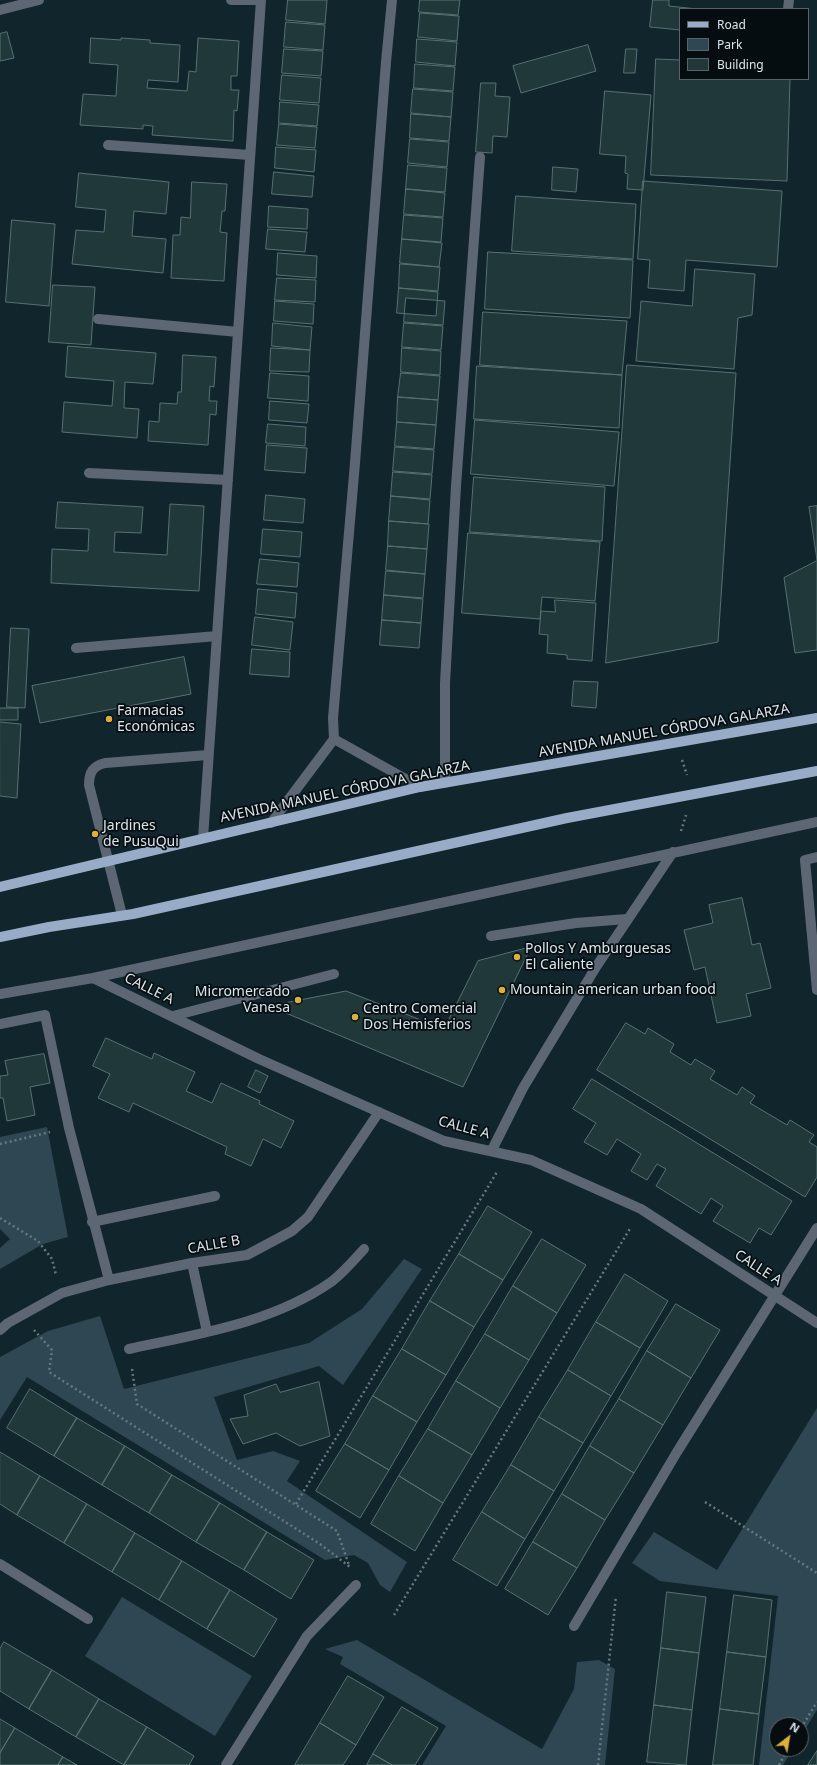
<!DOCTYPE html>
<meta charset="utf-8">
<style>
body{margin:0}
#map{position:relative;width:817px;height:1765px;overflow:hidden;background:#11252d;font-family:"Noto Sans",sans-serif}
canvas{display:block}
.legend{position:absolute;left:679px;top:8px;width:130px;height:72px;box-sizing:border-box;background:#050d10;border:1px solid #5a6468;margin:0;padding:5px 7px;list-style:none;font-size:12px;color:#dae6ec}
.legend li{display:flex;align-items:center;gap:8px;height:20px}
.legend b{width:20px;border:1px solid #5a6468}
.north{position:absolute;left:769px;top:1717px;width:40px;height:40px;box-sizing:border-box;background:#050d10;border:1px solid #5a6468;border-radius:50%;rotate:31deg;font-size:11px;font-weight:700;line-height:16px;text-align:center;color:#dae6ec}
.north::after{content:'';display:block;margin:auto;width:14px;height:18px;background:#deb133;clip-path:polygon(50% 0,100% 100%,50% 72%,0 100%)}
</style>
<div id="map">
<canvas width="817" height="1765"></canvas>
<ul class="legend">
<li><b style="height:5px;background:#98acc8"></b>Road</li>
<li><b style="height:11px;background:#2f4752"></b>Park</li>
<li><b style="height:11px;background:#203839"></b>Building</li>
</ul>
<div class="north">N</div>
</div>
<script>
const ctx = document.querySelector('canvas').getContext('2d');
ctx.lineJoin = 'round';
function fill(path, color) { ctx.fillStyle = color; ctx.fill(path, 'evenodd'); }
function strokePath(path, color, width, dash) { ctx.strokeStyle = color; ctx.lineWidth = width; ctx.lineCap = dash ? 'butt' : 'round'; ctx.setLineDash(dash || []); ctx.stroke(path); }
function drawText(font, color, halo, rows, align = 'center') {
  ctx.font = font + ' "Noto Sans",sans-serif'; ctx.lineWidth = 3.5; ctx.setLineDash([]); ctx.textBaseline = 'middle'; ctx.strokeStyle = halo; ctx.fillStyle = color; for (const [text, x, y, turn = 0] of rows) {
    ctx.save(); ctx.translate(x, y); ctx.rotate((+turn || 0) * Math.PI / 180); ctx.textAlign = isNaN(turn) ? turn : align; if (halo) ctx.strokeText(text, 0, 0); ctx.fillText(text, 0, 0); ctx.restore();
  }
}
fill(new Path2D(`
 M47,1127L68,1237L43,1244L0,1269V1248L10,1239L0,1229V1137Z
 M404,1259L422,1269L343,1385L319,1366L214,1397L237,1460L273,1451L300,1461L287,1481L407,1562L390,1592L380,1585L368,1563L354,1555L325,1560L27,1377L0,1420V1357L48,1331L100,1316L124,1389L309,1343L362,1309Z
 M817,1408V1710L801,1736V1725H777V1749H793L783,1765H759L778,1596L660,1581L632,1563L654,1532L717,1570Z
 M122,1597L252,1676L215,1736L85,1656Z
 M357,1640L542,1749L574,1689L577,1662L599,1660L615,1669L605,1765H422L446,1726L340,1664L343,1657L325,1649Z`), '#2f4752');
const building = new Path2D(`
 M288,0H327L325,24L286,20Z
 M420,0H460L458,15L419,12Z
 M653,0H669V6L697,9H680V30L650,27Z
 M420,13L459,16L457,41L418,37Z
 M286,22L325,25L323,50L284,47Z
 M7,32L14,58L0,61V34Z
 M91,38L121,40V38L150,40V43L180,45L178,82L148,80L147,88L187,91L189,71L196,72L198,38L239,41L237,76H231V90H239L237,111L234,110L233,141L152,135L153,126L143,125V129L80,125L83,94L116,96L118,65L90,63Z
 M417,39L457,42L455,66L416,62Z
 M588,45L596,71L521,93L513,66Z
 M284,49L323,51L321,76L282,73Z
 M626,49H637L635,73H624Z
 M656,59L680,60V79H790L787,181L651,175Z
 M415,64L455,67L453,91L414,88Z
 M282,75L321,78L319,103L280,100Z
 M481,83H496L495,96L510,97L507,137L493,136L492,153L476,152Z
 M413,89L453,92L451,117L411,113Z
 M605,91L651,95L643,190L627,189L628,174L625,173L626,156L600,154Z
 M280,102L319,105L317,126L279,123Z
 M411,114L451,117L449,141L410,138Z
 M279,124L317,127L315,148L277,145Z
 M410,139L449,142L447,167L408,163Z
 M276,147L316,150L314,172L275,168Z
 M408,165L447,168L445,192L406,189Z
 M553,167L578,169L576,192L552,190Z
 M274,172L314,176L312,197L272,194Z
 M79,173L169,182L166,214L134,211L132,236L166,239L163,273L72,264L76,230L104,232L106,210L76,207Z
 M643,181L782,191L777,267L686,260L684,291L648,288L650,260L638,259Z
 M192,182L227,184L225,211H222L220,232L227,233L224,281L171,278L173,235H180L181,217L190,218Z
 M406,189L445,193L443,217L404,214Z
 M516,196L636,204L633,259L512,251Z
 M269,206L308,209L307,229L268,227Z
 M404,215L443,218L441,242L402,239Z
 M12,220L55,224L49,306L6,302Z
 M268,229L307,232L305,252L266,249Z
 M402,239L442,243L439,267L400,263Z
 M488,252L633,260L630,318L485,309Z
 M278,253L317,256L316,278L277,275Z
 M400,264L440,267L438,291L399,288Z
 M695,269L755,274L752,315L738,318L734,369L636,361L641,301L692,306Z
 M277,278L316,280L315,302L275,300Z
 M53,285L95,287L91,345L49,342Z
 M399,288L438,292L436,316L397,313Z
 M406,298L445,301L443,325L404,322Z
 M275,301L314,304L313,324L274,321Z
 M483,312L627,321L622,375L480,365Z
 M273,323L312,327L310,350L272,346Z
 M404,323L443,326L441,350L402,347Z
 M68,346L156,353L153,384L125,382L124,408L139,409L137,438L62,432L64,402L112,406L114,381L66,377Z
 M271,348L310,350L309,372L270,371Z
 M402,348L441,351L440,375L401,372Z
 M183,355L216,357L214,387L210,386L209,401H217L216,415L210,414L208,445L148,441L149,421L159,422L160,403L177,404L178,392H181Z
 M627,365L736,373L718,642L606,663Z
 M477,366L622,375L619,428L474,419Z
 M270,373L309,376L308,401L268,398Z
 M401,373L440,376L438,400L398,397Z
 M398,397L438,400L436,425L397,422Z
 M270,401L309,404L307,423L269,420Z
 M475,420L619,432L614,486L471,474Z
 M397,422L436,425L434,449L395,446Z
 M268,424L306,427L305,446L266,443Z
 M267,445L307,448L305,473L265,470Z
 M395,447L434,450L432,474L393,471Z
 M393,472L432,475L430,499L391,496Z
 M474,477L605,487L602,541L470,532Z
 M266,495L305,499L303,523L264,520Z
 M391,496L430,500L428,524L389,521Z
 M58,502L143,507L141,533L115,532L114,552L167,555L170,504L204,506L199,591L51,583L52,549L88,551L89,529L56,528Z
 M817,506V560L809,507Z
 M389,521L429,524L427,549L388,546Z
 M263,529L302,532L300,557L261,554Z
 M468,533L600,542L595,601L542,597L540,619L462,613Z
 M388,546L427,549L425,574L386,570Z
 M260,559L299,563L297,587L257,584Z
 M817,561V650L795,653L784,578Z
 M386,571L425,574L423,598L384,595Z
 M258,589L297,593L295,618L256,614Z
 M384,595L423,599L421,623L382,620Z
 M555,600L596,603L592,661L567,659V655L547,653L548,635L539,634L541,611L555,612Z
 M255,617L293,622L290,650L252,645Z
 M382,620L421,623L419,648L380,645Z
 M11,628L29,629L25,708L7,707Z
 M252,649L290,652L289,677L250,674Z
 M184,657L191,694L40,723L32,686Z
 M574,681L598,682L596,708L572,706Z
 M0,708H18V720H0Z
 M0,722L21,724L17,798L0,796Z
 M742,898L752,945L760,943L771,988L746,994L751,1016L717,1023L705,967L694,970L684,930L713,923L709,905Z
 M531,947L463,1087L269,1006L346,991L444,1029L478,961Z
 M626,1023L645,1034L648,1028L674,1044L670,1052L691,1065L695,1059L715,1071L710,1079L737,1095L742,1087L755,1096L750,1103L787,1125L790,1120L814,1135L809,1142L817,1147V1177L805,1197L597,1070Z
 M106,1038L152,1059L154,1053L195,1072L186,1091L212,1103L221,1083L260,1101L259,1104L294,1121L281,1148L263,1139L251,1166L225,1154L227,1147L133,1103L129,1112L98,1098L110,1074L93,1066Z
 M44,1054L50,1083L30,1087L35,1115L7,1121L3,1098H0V1076L8,1075L5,1061Z
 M256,1070L268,1076L260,1093L248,1087Z
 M592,1079L792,1201L771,1235L759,1228L750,1243L713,1221L723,1206L711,1198L701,1214L656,1186L666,1169L657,1164L647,1180L631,1171L641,1154L617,1139L607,1155L584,1142L596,1123L573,1109Z
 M488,1206L532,1232L503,1280L459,1254Z
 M542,1239L586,1265L557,1313L513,1286Z
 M459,1254L503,1280L474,1327L430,1301Z
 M625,1274L668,1301L640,1348L596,1322Z
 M513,1286L557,1313L529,1360L485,1334Z
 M430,1301L474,1327L446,1375L402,1349Z
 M676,1304L720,1330L691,1378L647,1351Z
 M596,1322L640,1348L611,1396L568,1370Z
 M485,1334L529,1360L500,1408L456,1381Z
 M402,1349L446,1375L417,1422L373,1396Z
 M647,1351L691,1378L663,1425L619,1399Z
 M568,1370L611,1396L583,1443L539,1417Z
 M456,1381L500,1408L472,1455L428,1429Z
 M319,1382L330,1436L300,1446L276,1433L243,1444L230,1419L248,1416L244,1395L276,1384L280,1392Z
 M30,1389L77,1418L54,1456L7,1428Z
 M373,1396L417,1422L389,1470L345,1444Z
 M619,1399L663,1425L634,1473L590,1446Z
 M539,1417L583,1443L554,1491L511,1465Z
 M77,1418L125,1446L102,1485L54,1456Z
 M428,1429L472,1455L443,1503L399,1476Z
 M345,1444L389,1470L360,1518L316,1491Z
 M125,1446L172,1475L149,1513L102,1485Z
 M590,1446L634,1473L605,1520L562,1494Z
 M0,1452L40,1476L17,1515L0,1504Z
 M511,1465L554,1491L525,1539L482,1512Z
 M172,1475L220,1503L196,1542L149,1513Z
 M40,1476L87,1504L64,1543L17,1515Z
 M399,1476L443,1503L415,1551L371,1524Z
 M562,1494L605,1520L577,1568L533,1542Z
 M220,1503L267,1532L244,1570L196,1542Z
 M87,1504L135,1533L112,1572L64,1543Z
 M482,1512L525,1539L497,1586L453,1560Z
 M267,1532L314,1560L291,1599L244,1570Z
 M135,1533L182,1561L159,1600L112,1572Z
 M533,1542L577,1568L548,1615L505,1589Z
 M182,1561L230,1590L207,1629L159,1600Z
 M230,1590L277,1619L254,1657L207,1629Z
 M667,1592L706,1597L699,1653L661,1648Z
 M734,1595L772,1600L766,1657L727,1652Z
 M4,1642L52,1670L29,1709L0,1691V1649Z
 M661,1648L699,1653L692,1710L654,1705Z
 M727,1652L766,1657L759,1714L720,1709Z
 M52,1670L99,1699L76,1737L29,1709Z
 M348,1676L384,1697L356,1745L320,1723Z
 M99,1699L147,1727L124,1765L76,1737Z
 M654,1705L692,1710L686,1765L647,1762Z
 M402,1707L438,1728L415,1765H392L373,1754Z
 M720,1709L759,1714L753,1765H713Z
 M0,1719L15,1728L0,1753Z
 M320,1723L356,1745L343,1765H295Z
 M147,1727L194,1756L189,1765H124Z
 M15,1728L63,1757L58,1765H0V1753Z
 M817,1751V1765H808Z
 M373,1754L392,1765H367Z
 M63,1757L77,1765H58Z`);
fill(building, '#203839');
strokePath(building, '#577172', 1);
strokePath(new Path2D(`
 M682,760L687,775
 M681,831L686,815
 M0,1144L50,1132
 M0,1218L38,1241L52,1259L56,1275
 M34,1330L52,1350L49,1372L320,1544L350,1567
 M132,1369L137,1404L337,1531L349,1565
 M705,1502L817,1573
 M296,1504L497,1172
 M394,1615L631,1227
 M801,1728L817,1702
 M598,1765L616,1596
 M779,1765L788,1749`), '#67777e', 2.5, [2, 3]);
strokePath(new Path2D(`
 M445,783V683L456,486L480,157
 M817,857L805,860L817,990
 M122,915L89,785C89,772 93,766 105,763L208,755
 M491,936L576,923L627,919
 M173,1016L334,974
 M192,1263L207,1332
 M129,1349C198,1334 272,1323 331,1282C343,1273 354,1260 364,1249
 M0,1564L88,1619`), '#5d6774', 10);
strokePath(new Path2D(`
 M231,0H261
 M788,9L789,0
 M0,10L39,0
 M108,145L250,155
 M98,319L238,332
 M89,473L228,480
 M76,648L217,636
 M334,739L420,787
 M271,823L334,739L333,718L355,463L386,62L392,0
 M203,838L261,0
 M93,978L259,1059L444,1141L531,1160L641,1209L817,1323
 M0,994L93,978L817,822
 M0,1024L45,1015L69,1128L109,1280
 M492,1150L523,1088L596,967L673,852
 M92,1222L215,1196
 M0,1330L8,1323L62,1293L109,1280L192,1263L247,1255L292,1231L308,1217L379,1112
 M574,1626L677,1452L817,1228
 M226,1765L307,1636L356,1585`), '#5d6774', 10);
strokePath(new Path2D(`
 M0,887L420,787L817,718
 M0,937L49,927L133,914L567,818L817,771`), '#98acc8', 10);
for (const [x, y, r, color] of [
 [109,719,4,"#deb133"],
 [95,834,4,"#deb133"],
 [517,957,4,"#deb133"],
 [502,990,4,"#deb133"],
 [298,1000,4,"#deb133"],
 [355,1017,4,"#deb133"]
]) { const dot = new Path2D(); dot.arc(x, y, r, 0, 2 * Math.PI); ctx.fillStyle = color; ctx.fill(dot); strokePath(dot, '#050d10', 1.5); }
drawText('14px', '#dae6ec', '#050d10', [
 ["Farmacias",117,711],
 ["Económicas",117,727],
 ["Jardines",103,826],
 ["de PusuQui",103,842],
 ["Pollos Y Amburguesas",525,949],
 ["El Caliente",525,965],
 ["Mountain american urban food",510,990],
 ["Micromercado",290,992,"right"],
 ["Vanesa",290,1008,"right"],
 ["Centro Comercial",363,1009],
 ["Dos Hemisferios",363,1025]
], 'left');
drawText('14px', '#dae6ec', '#050d10', [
 ["AVENIDA MANUEL CÓRDOVA GALARZA",664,731,-10],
 ["AVENIDA MANUEL CÓRDOVA GALARZA",345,792,-12],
 ["CALLE A",149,989,26],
 ["CALLE A",464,1128,15],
 ["CALLE B",214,1245,-10],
 ["CALLE A",758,1268,33]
]);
</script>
